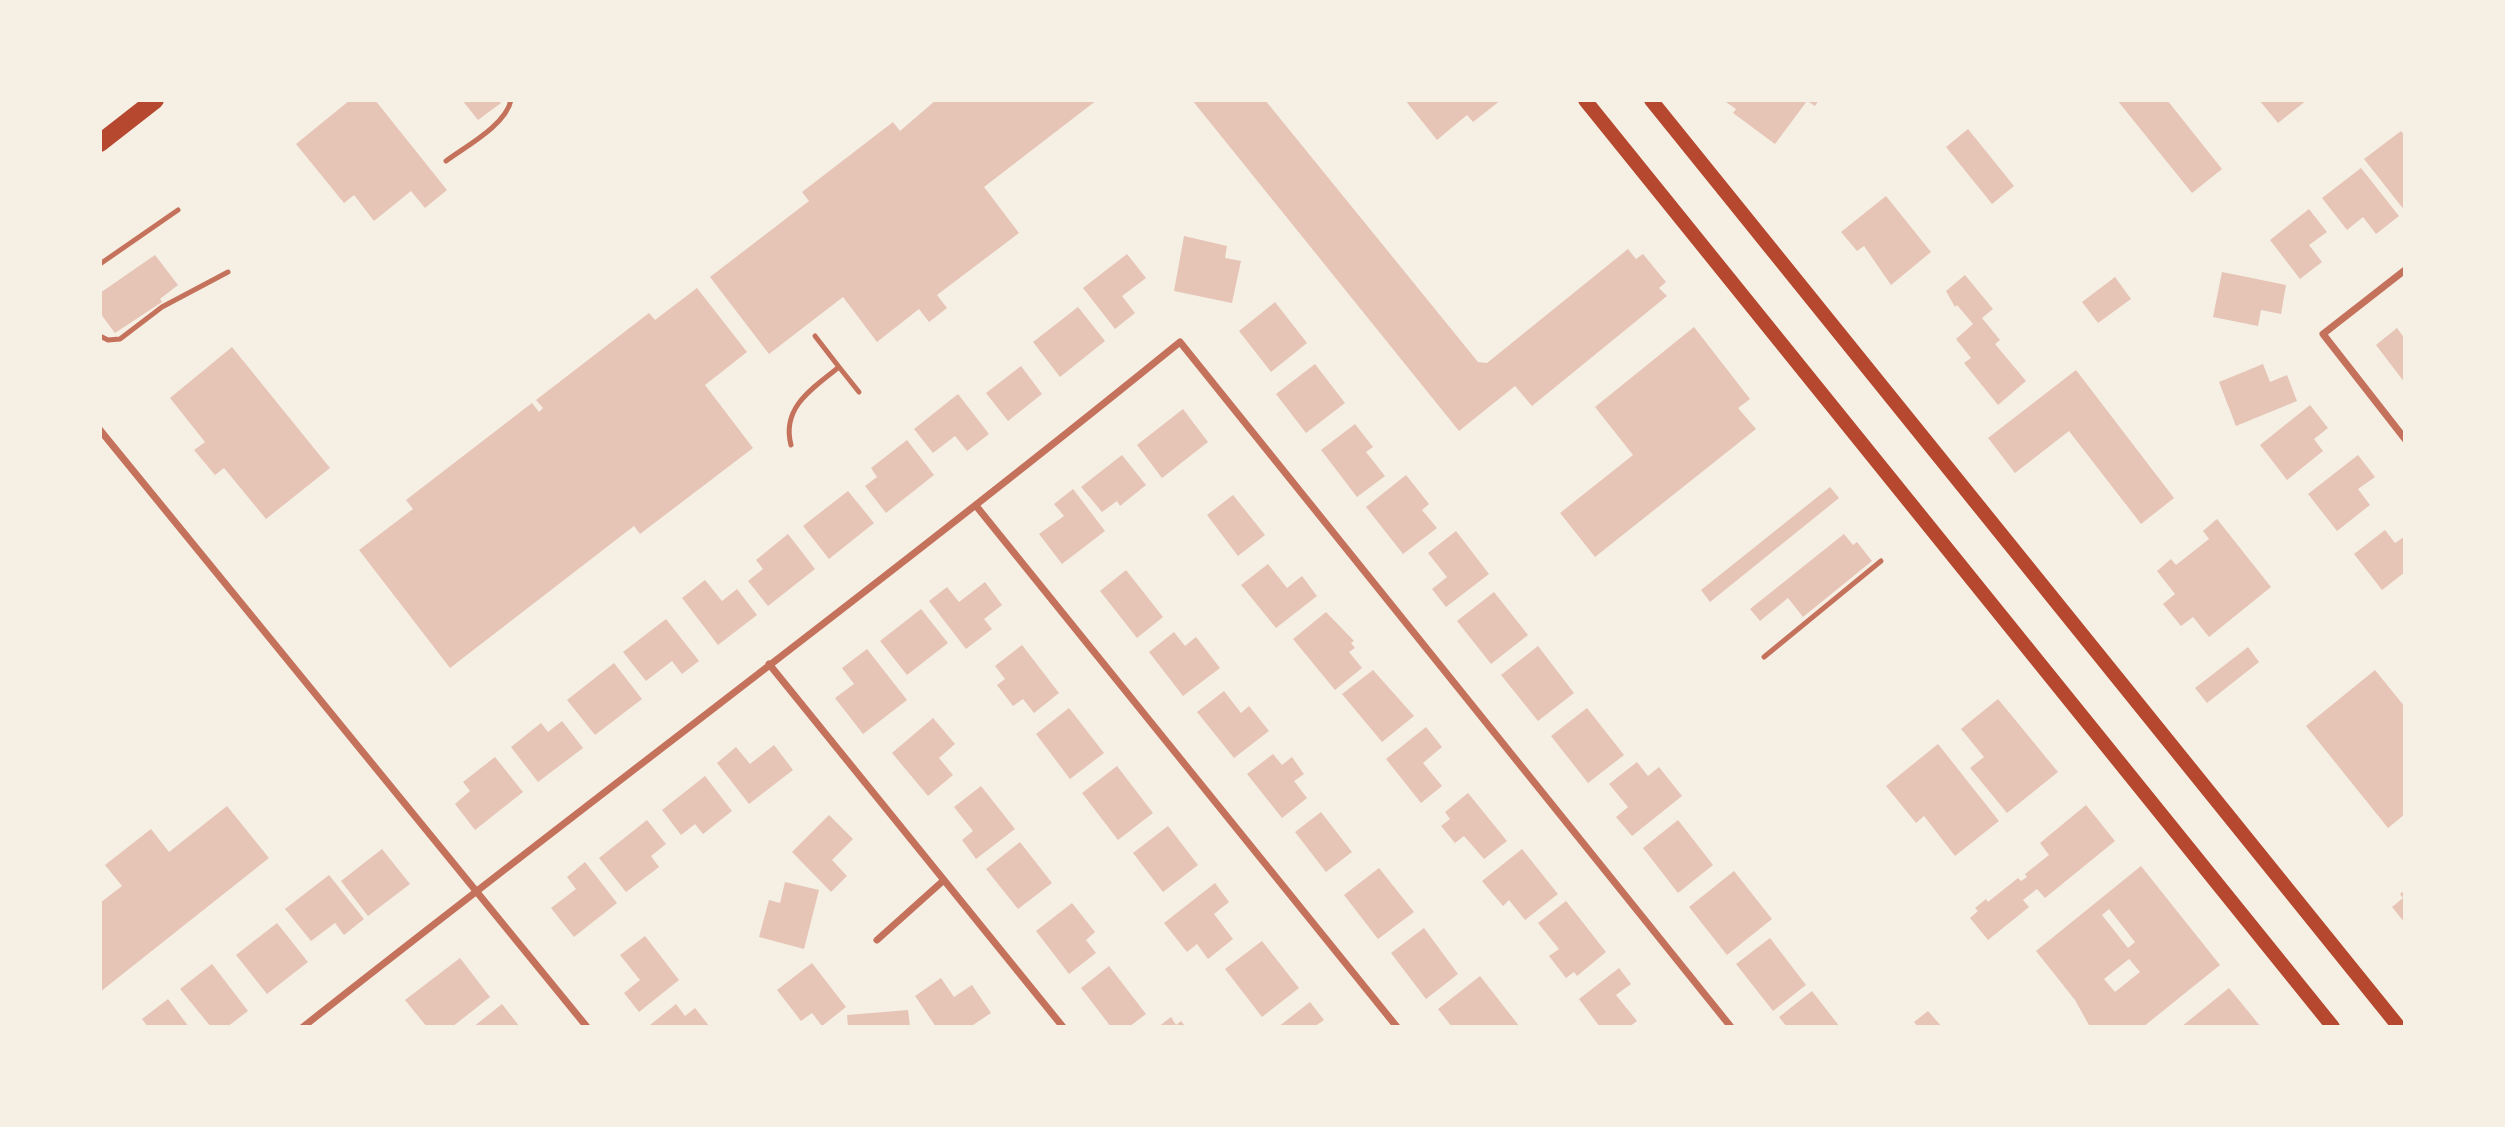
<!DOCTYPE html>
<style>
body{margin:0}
#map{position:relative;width:2505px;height:1127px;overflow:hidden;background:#f6efe4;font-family:"Roboto Condensed",sans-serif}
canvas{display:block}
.frame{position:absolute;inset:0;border:102px solid #f6efe4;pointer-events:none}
</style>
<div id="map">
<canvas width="2505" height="1127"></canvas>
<div class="frame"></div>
</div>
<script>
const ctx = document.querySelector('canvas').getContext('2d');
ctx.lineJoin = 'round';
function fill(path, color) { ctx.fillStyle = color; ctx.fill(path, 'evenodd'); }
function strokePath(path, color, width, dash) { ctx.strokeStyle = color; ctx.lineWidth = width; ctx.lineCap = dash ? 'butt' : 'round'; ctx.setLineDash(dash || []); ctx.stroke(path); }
fill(new Path2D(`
 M350,100H375L447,190L425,208L411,191L374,221L354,195L344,203L296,144Z
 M462,100H499L501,103L478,120Z
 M936,100H1097L984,187L1019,233L937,295L947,308L929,322L919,309L877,342L843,297L769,354L710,277L809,201L802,192L893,122L900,131Z
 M1192,100H1265L1478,362L1487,363L1628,249L1636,259L1643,254L1666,282L1659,288L1667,296L1532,406L1515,386L1459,431Z
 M1405,100H1501L1473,122L1467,115L1437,140Z
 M1723,100H1819L1815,106L1807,101L1775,144L1733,113L1736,109Z
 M2117,100H2167L2222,169L2192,193Z
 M2259,100H2307L2278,123Z
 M1968,129L2014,186L1992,204L1946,147Z
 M2401,131L2405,136V211L2364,159Z
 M2361,168L2399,216L2376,234L2363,217L2347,230L2322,198Z
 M1886,196L1931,252L1891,285L1864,246L1857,251L1841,232Z
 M2309,209L2327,232L2309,245L2322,262L2300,279L2270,240Z
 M1184,236L1227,246L1225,258L1241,261L1232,303L1174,291Z
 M1127,254L1146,278L1122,296L1135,313L1115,329L1083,288Z
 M155,255L178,285L160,299L162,302L115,333L100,313V293Z
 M2222,272L2286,285L2281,314L2261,310L2258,326L2213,317Z
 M1965,275L1993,309L1982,318L2000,340L1995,344L2026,381L1998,405L1964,363L1971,358L1956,339L1973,324L1957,305L1955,307L1946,291Z
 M2115,277L2131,299L2098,323L2082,302Z
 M697,288L747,352L705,385L753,448L640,534L634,526L450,668L359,550L413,509L406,500L532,403L539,412L543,408L536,400L649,313L655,320Z
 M1275,302L1307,343L1271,372L1239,331Z
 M1078,307L1105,341L1060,377L1033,342Z
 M1694,327L1750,399L1738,408L1756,429L1595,557L1560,513L1633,455L1595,407Z
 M2397,328L2405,339V383L2376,345Z
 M232,347L330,468L266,519L224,468L215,475L194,450L205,442L170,398Z
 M1315,364L1345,403L1306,433L1276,394Z
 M2263,364L2270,382L2287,375L2297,401L2236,426L2219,382Z
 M1021,366L1042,394L1008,421L986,393Z
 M2076,370L2174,498L2141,524L2069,431L2015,473L1988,438Z
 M958,394L989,434L967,451L955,436L933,453L914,429Z
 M2310,405L2328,428L2314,439L2323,451L2287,480L2260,445Z
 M1183,409L1208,442L1162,478L1137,445Z
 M1355,424L1373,447L1366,452L1385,476L1357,497L1321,450Z
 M907,440L934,475L886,513L865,486L877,477L871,468Z
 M1122,455L1146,485L1120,506L1117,501L1102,512L1081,487Z
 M2358,455L2375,477L2358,489L2370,505L2337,531L2308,494Z
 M1406,475L1429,504L1422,510L1437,528L1403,554L1366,507Z
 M1830,487L1839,498L1710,602L1701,590Z
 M1073,489L1105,531L1062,564L1039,534L1064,516L1054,504Z
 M848,491L874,523L829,559L803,526Z
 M1233,495L1265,535L1238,556L1207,515Z
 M2217,519L2271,587L2209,637L2193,617L2181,626L2163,604L2175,594L2157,571L2171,559L2176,565L2209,539L2203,531Z
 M2385,530L2395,543L2405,536V572L2382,590L2354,554Z
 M1456,531L1489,574L1446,607L1432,589L1447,577L1428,553Z
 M788,534L815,569L768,606L748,581L763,569L756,560Z
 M1844,534L1853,545L1857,542L1872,561L1803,617L1788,598L1760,621L1750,609Z
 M1268,564L1287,588L1302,576L1317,596L1276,628L1241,585Z
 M1126,570L1163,617L1137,638L1100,591Z
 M705,580L722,601L737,589L757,615L718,645L682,598Z
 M985,582L1002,605L984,619L992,629L966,649L929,601L947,587L959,602Z
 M1494,592L1528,635L1491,664L1457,621Z
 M921,609L948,643L907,675L880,641Z
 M1326,612L1354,641L1351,643L1355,648L1349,652L1362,668L1335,690L1293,639Z
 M666,619L699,661L682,674L672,661L646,681L623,652Z
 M1174,632L1185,646L1196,637L1220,668L1183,696L1149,652Z
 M1022,645L1059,693L1034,713L1023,699L1013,706L997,685L1005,679L995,666Z
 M1538,646L1574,693L1538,721L1501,675Z
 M2248,647L2259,662L2207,703L2195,688Z
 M867,649L907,700L863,734L835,698L854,684L842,668Z
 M614,663L642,699L595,735L567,700Z
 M1373,670L1414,716L1382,742L1342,694Z
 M2375,670L2405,707V814L2388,828L2306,726Z
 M1224,691L1241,713L1249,706L1269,731L1234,758L1197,712Z
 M1998,699L2058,772L2007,813L1970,768L1984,757L1961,729Z
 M1069,708L1104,753L1070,779L1036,734Z
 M1587,708L1624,755L1588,783L1551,736Z
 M933,718L955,744L939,758L953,775L928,796L892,753Z
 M562,721L583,748L538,782L511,747L541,723L548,732Z
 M1426,727L1442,747L1423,763L1442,786L1421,803L1386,759Z
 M1938,744L1999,821L1955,856L1924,816L1916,823L1886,786Z
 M774,745L793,770L749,804L717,763L736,747L750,764Z
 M1273,754L1282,765L1292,757L1304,774L1294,781L1307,798L1282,818L1247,774Z
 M495,757L523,792L475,830L455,804L470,791L463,782Z
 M1637,762L1648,776L1659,767L1682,796L1632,836L1616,817L1628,807L1609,784Z
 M1117,766L1153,813L1118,840L1082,793Z
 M705,776L732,811L703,834L695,824L681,835L662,810Z
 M981,786L1015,829L976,859L962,840L973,831L954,807Z
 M1468,793L1507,841L1484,859L1464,836L1455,843L1441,826L1450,819L1445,812Z
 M2086,805L2115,841L2045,898L2037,889L2023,900L2029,907L1988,940L1970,918L1978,911L1975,908L1986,899L1988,902L2018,878L2021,881L2027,877L2025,874L2049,855L2040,843Z
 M227,806L269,858L100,992V903L122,886L105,865L151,829L169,852Z
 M1321,812L1352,852L1326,872L1295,832Z
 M829,815L853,839L832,860L847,876L831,892L792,852Z
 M647,820L666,844L651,856L659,867L626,892L599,858Z
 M1678,820L1713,865L1678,893L1643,848Z
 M1168,826L1198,865L1163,892L1133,853Z
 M1020,842L1052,883L1018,909L986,869Z
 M382,849L410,884L368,916L341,881Z
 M1522,849L1558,894L1525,920L1509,900L1503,906L1482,881Z
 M585,862L617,903L574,937L551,908L576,889L567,877Z
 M2141,866L2220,965L2143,1027H2090L2075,1000L2036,951ZM2109,909L2135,942L2128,948L2102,915ZM2129,959L2140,972L2115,992L2104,979Z
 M1379,868L1414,912L1378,939L1344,895Z
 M1734,871L1772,919L1727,955L1689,907Z
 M329,875L364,919L344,935L335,923L311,941L285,909Z
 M785,882L819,890L804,949L759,937L769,900L780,903Z
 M1215,883L1229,902L1214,914L1233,939L1208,959L1197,944L1187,952L1164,923Z
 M2405,890V923L2392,907L2403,898L2400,894Z
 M1566,901L1606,952L1577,976L1574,972L1566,978L1549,956L1559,949L1538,923Z
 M1072,903L1095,932L1086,940L1096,953L1069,974L1036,931Z
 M277,923L308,962L267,994L236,955Z
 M1424,928L1458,974L1426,999L1391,953Z
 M645,936L679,980L639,1012L624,993L640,980L620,955Z
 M1770,938L1806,985L1773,1011L1736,964Z
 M1262,941L1299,988L1262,1017L1225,969Z
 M460,958L490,997L452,1027H427L405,1000Z
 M812,963L846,1007L822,1026L812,1013L801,1021L777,990Z
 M212,964L248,1011L227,1027H211L180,989Z
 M1109,966L1146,1014L1129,1027H1111L1081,988Z
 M1619,968L1631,984L1616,995L1637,1021L1629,1027H1600L1579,999Z
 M1480,976L1520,1027H1452L1438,1009Z
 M941,978L954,997L972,985L991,1013L970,1027H936L915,996Z
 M2229,988L2261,1027H2181Z
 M1812,991L1840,1027H1787L1779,1017Z
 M168,999L189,1027H148L142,1019Z
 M1310,1002L1324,1020L1314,1027H1278Z
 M502,1004L520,1027H473Z
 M676,1004L685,1016L695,1008L710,1027H652L650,1025Z
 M908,1010L910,1027H848L847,1015Z
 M1928,1011L1942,1027H1918L1914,1022Z
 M1171,1017L1176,1025L1181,1021L1186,1027H1158Z`), '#e6c5b7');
strokePath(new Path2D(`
 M446,161C466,146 506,125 511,100
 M100,264L178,210
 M100,336L108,340L120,339L162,307L228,272
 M815,336L839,367
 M791,445C781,407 813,388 839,367L859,392
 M1764,657L1881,561`), '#c5725c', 5);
strokePath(new Path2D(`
 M2405,270L2323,334L2405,439
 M100,430L587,1027
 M977,507L1397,1027
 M769,664L1063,1027
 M877,940L944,880
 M303,1027C594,797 892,576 1180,342L1731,1027`), '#c5725c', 7);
strokePath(new Path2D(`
 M1585,100L2333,1027
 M1651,100L2399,1027`), '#b5482f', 14);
strokePath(new Path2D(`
 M100,143L155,100`), '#b5482f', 18);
</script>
